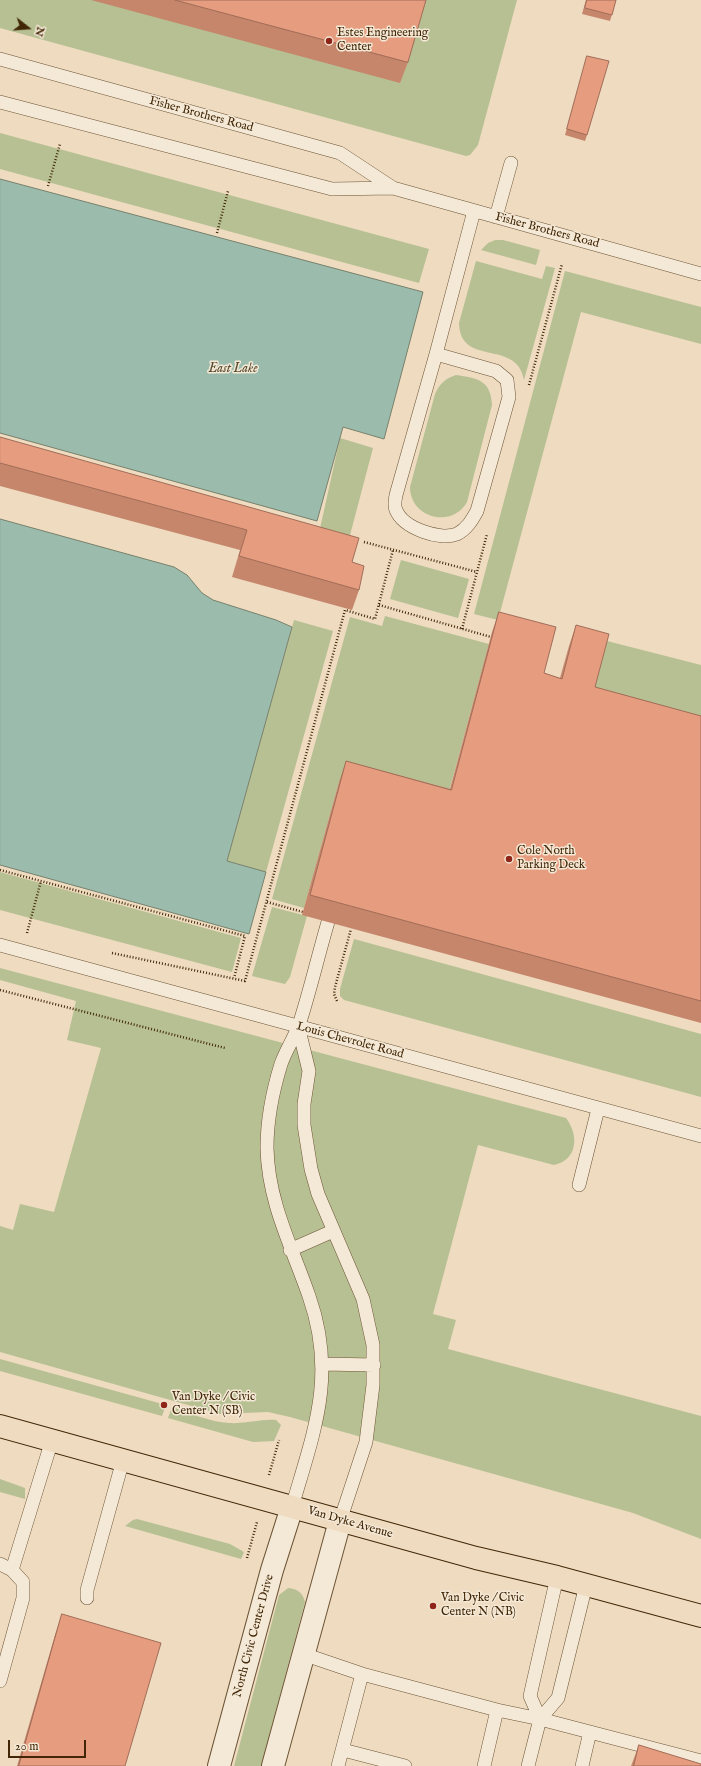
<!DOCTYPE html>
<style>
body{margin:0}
#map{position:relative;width:701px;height:1766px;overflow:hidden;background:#eedbc0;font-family:"IM FELL English",serif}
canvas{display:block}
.north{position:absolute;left:8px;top:8px;width:40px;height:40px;-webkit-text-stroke:3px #f4e8d6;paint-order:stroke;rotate:107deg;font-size:11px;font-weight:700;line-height:16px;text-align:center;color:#412707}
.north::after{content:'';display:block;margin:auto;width:14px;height:18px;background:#412707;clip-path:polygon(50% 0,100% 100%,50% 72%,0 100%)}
.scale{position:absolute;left:8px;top:1740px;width:78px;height:18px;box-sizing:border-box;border:2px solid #412707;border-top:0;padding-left:5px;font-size:12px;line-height:14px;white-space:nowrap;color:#412707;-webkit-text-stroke:3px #f4e8d6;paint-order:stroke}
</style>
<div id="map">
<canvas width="701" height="1766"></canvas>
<div class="north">N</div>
<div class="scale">20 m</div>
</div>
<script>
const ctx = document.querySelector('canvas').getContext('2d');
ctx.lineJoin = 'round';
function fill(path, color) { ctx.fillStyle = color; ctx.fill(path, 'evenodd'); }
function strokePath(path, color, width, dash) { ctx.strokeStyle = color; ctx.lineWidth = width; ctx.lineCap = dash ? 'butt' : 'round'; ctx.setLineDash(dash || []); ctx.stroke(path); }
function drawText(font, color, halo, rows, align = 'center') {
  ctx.font = font + ' "IM FELL English",serif'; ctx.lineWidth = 3; ctx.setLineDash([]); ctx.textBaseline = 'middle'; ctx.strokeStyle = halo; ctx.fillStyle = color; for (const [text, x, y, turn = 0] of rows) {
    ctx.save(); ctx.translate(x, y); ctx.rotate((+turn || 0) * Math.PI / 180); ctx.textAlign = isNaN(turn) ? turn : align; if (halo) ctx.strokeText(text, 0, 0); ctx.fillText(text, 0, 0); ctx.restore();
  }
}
fill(new Path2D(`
 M0,0H517L478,145L470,155L466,156L0,28Z
 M0,133L429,249L419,283L0,169Z
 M495,240H503L540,250L536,265L481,250L488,243Z
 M476,261L542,279L546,266L555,268L524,380C517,338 460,368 459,323Z
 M565,271L701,307V344L581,312L498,620L474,614Z
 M456,375C477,378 491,380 492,405L467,502C452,529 410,518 410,487L435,394C440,383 445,379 456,375Z
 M340,438L373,448L349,539L319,533Z
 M401,560L469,579L458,618L390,599Z
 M385,616L489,644L444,810L339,782L304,908L272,899L350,617L382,626Z
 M294,620L333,631L266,872L227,861Z
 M607,641L701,665V722L591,693Z
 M0,872L241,938L232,972L0,910Z
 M272,907L307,916L290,977L285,984L252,976Z
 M354,939L701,1034V1097L344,1000L340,996V989Z
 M0,968L566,1118C579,1135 578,1160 554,1165L478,1145L433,1314L456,1320L448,1349L701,1416V1539L633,1513L290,1417L268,1412L220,1414L0,1352V1226L13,1230L20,1204L54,1212L101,1048L67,1040L76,1001L0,980Z
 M0,1359L166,1405L162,1416L0,1371Z
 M172,1407C190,1413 210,1422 229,1423C245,1424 260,1419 276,1420L281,1425L274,1441L253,1442L168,1418Z
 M0,1479L25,1488V1499L0,1492Z
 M137,1519L230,1544L244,1552L241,1559L125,1526L133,1520Z
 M288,1588C298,1589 303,1593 305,1602L261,1766H234L279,1595Z`), '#b7c093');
const water = new Path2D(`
 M0,179L423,292L384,439L343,427L317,521L0,433Z
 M0,519L174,567L187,575L202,593L213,600L276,620L292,627L227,861L266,872L249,934L0,865Z`);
fill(water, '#9bbcad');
strokePath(water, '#77806b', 1);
const service = new Path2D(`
 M0,59L340,153L393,188L701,274
 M0,102L332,189L393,188
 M496,217L511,163
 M436,354L496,371L507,380L509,397L477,511C472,520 467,529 457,534C440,541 403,528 396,510C394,506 395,500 396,495L436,354L474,211
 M0,945L701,1136
 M298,1026L309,1071L304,1104V1125L311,1169L318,1194L363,1299L373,1345V1385L366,1442L340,1521
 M579,1185L598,1109
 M290,1250L333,1231
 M323,1364L374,1365
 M292,1507C314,1431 337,1376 309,1296C292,1247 268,1202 267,1148C267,1120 273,1090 281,1064C286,1050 294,1038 299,1025C310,991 318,956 328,922
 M0,1564L12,1570L23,1582V1598L0,1681
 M12,1570L52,1440
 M87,1598V1590L123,1460
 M303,1654L362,1674L497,1710L540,1719L701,1761
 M540,1719L530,1696L557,1577
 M343,1750L405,1766
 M338,1766L362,1674
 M484,1766L497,1710
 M528,1766L540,1719L558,1698L586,1585
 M582,1766L590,1732`);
const minor = new Path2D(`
 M219,1766L272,1570L292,1507
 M273,1766L340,1521`);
const primary = new Path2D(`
 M0,1426L476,1558L557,1577L701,1616`);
strokePath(service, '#6c5435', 14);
strokePath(minor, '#6c5435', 24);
strokePath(primary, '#412707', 24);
strokePath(new Path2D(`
 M48,186L60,144
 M217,233L228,191
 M529,385L562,264
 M364,542L477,572
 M379,605L491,637
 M462,629L487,534
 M0,870L245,936L234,978
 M267,902L303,912
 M27,933L41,881
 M112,953L245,981L345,610L375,619L393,550
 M0,990L225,1048
 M337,1001L334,994L335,987L351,929
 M269,1475L279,1440
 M247,1558L257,1522`), '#412707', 2.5, [1, 2]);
strokePath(service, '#f4e8d6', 13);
strokePath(minor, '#f4e8d6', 22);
strokePath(primary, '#eedbc0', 22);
fill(new Path2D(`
 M91,0H426L408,62L400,83Z
 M586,0H616L610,21L582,14Z
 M587,56V135L585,141L565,135Z
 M0,437L352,562L359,590L352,610L232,577L240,550L0,486Z
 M499,612L544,673L560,678L569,646L576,625L595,687L701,716V1023L302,915L339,782L346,761L450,789L492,632Z
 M62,1614L125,1766H17L55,1635Z
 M639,1745L701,1766H631Z`), '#c6866c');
const building = new Path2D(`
 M175,0H426L408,62Z
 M587,0H616L612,15L585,8Z
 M587,56L609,61L587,135L567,129Z
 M0,437L359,538L352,562L364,566L359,590L239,556L247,530L0,463Z
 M499,612L556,627L544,673L562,679L576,625L609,634L595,687L701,716V1001L310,895L346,761L451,790Z
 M62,1614L161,1643L125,1766H19Z
 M639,1745L701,1764V1766H634Z`);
fill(building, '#e69c7e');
strokePath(building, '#a16d58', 1);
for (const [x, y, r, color] of [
 [329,41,4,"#8f2418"],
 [509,859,4,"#8f2418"],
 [164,1405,4,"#8f2418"],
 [433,1606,4,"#8f2418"]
]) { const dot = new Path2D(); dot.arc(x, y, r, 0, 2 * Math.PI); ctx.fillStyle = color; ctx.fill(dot); strokePath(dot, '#f4e8d6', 1.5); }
drawText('12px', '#412707', '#f4e8d6', [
 ["Estes Engineering",337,34],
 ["Center",337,48],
 ["Cole North",517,852],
 ["Parking Deck",517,866],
 ["Van Dyke / Civic",172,1398],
 ["Center N (SB)",172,1412],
 ["Van Dyke / Civic",441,1599],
 ["Center N (NB)",441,1613]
], 'left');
drawText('12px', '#412707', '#f4e8d6', [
 ["Fisher Brothers Road",201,115,15],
 ["Fisher Brothers Road",547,231,15],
 ["Louis Chevrolet Road",350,1041,15],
 ["Van Dyke Avenue",350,1523,16],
 ["North Civic Center Drive",254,1636,-75]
]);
drawText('italic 13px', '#584c30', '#f4e8d6', [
 ["East Lake",233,369]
]);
</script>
